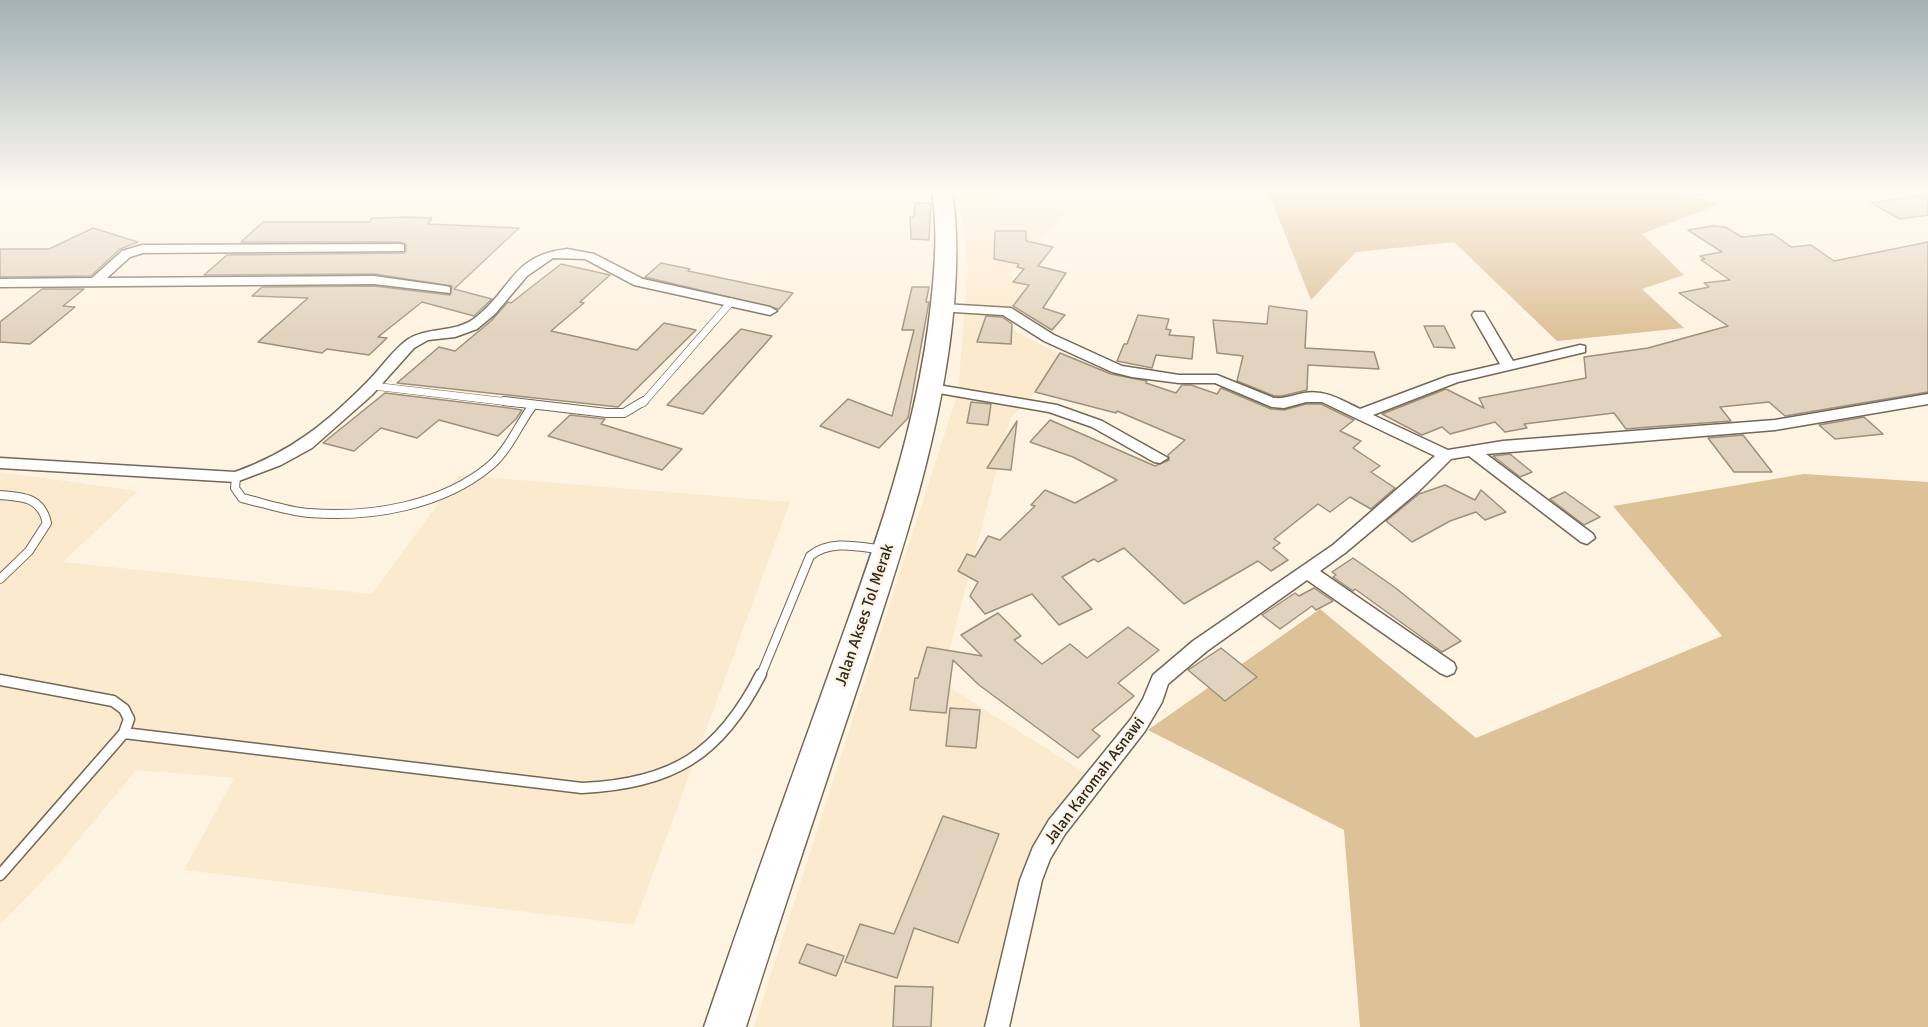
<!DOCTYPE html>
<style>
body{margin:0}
canvas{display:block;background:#fff3e2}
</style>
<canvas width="1928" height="1027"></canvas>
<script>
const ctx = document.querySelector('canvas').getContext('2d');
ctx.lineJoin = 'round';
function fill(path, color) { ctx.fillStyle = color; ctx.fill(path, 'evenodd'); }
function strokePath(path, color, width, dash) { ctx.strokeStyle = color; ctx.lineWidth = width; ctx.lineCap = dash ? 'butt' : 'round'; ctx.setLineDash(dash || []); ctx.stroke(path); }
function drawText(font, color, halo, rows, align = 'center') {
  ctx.font = font + ' Signika,sans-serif'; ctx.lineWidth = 4.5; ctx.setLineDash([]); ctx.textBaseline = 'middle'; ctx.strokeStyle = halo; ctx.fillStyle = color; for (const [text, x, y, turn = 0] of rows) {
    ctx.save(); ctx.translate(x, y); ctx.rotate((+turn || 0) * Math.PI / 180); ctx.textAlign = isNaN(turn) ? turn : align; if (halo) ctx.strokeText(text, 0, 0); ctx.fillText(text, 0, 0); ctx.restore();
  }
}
fill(new Path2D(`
 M959,191H1009L1003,200L1065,211L1010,276L1032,291L1009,328L1067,358L1010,419L941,682L1104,785L1047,855L1009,1027H754L958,392L968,269Z
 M0,472L138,491L63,562L372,594L459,475L790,502L634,925L184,870L234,778L136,770L62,860L0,925Z`), '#fceace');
fill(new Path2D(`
 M1268,191H1671L1719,204L1642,234L1684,275L1642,289L1684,328L1557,341L1454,242L1356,252L1311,300Z
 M1804,474L1928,482V1027H1360L1344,830L1148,730L1320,609L1476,738L1722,636L1613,506Z`), '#ddc197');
const building = new Path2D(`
 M1928,194V215L1900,219L1871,203Z
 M915,203H931L929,240L911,239L910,217H914Z
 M408,217L432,218L428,224L519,228L454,289L492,299L474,316L422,302L378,337L387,338L369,355L327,349L322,353L258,342L308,298L252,296L262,287L374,286L450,295L452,286L374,274L204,275L227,255L404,253L406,251V244L400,242H241L263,222H370L372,218Z
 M1713,226L1725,227L1742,237L1773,234L1791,247L1811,245L1834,261L1928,242V392L1785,416L1769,402L1720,407L1731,421L1637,428L1626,429L1614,413L1524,424L1527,428L1505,432L1495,422L1450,434L1442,427L1422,435L1382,414L1446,389L1484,408L1479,398L1586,378L1584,357L1648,348L1728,326L1679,293L1709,287L1704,283L1730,280L1701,260L1705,259L1700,256L1722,252L1688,230Z
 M93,228L138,242L120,249L91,276L0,277V249H49Z
 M995,231H1026V241L1053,247L1038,266L1066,273L1043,308L1065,315L1052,330L1013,306L1029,285L1013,282L1024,269L1017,267L1019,264L994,259Z
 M661,263L690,269L688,271L793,293L779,309L645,277Z
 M561,264L610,275L580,302L584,303L551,331L637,350L664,323L696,330L618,407L397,383L439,347L455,351L491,321L508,302L511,303Z
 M912,287H929L926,302H929L908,418L879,448L820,426L848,399L892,416L914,330H902Z
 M42,289H84L63,306L75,307L30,344L0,342V322Z
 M1269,306L1307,311L1305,348L1374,352L1379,369L1308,365L1307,390L1282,396H1274L1237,381L1243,356L1217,353L1213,320L1267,324Z
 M1138,315L1169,319L1166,329L1171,330L1169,335L1194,337L1192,359L1156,355L1152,368L1117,361L1124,344H1127Z
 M986,316L1002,317L1012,324L1011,344L977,342Z
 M1424,326H1444L1455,348L1434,347Z
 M741,329L772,336L703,414L667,405Z
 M1060,353L1111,374L1147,381L1146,383L1176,393L1182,385H1191L1217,394L1221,388L1271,409L1284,410L1306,404H1321L1354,420L1340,431L1361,441L1353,448L1380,466L1371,472L1395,488L1371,509L1350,497L1330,512L1318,504L1274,539L1280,543L1273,548L1288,560L1271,571L1258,561L1184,604L1124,548L1098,562L1094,559L1062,577L1092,609L1059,625L1032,594L985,614L970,596L978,582L958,571L967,554L975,557L988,536L1000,540L1035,506L1031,505L1045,490L1075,503L1117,480L1073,457L1030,442L1050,420L1155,466L1169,460L1168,455L1185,440L1117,411L1116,413L1035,392Z
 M385,393L502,407L522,410L516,419L498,436L439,420L417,438L381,428L354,451L323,443Z
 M971,402L991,404L988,425L967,423Z
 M570,415L605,419L601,424L682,449L662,470L548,436Z
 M1864,417L1883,434L1835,439L1819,425Z
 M1017,421L1011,470L987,468Z
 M1743,435L1772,472H1734L1708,438Z
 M1510,454L1532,472L1520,477L1493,456Z
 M1445,485L1475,500L1481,490L1506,512L1485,520L1476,512L1450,521L1412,542L1386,521L1419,494Z
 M1565,492L1600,517L1584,525L1550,499Z
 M1353,558L1397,589L1461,641L1442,652L1355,589L1353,591L1333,577L1336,575L1332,572Z
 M1314,588L1333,601L1316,610L1312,606L1280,629L1262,615L1295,593L1299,596Z
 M998,613L1021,636L1014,640L1042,664L1070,644L1087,658L1128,627L1159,650L1118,683L1134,696L1092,730L1100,736L1078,758L979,685L953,660L946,713L910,710L915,678H918L927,647L982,656L961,635Z
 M1221,648L1257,677L1225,701L1188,670Z
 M950,708L980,710L976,748L946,746Z
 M943,816L999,834L958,943L914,928L897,978L845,962L860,924L894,934Z
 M807,944L844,956L836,976L799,963Z
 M895,986L933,987L931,1027H893Z`);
fill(building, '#e1d3be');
strokePath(building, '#9d907c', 1.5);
const serviceFar2 = new Path2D(`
 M373,386L517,403
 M643,403L731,302`);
const serviceFar1 = new Path2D(`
 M504,401L607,413H624L644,401
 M236,477L235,488L242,498C264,503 286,511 309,513C370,518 443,506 491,465C509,449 519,424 533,405
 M0,495C23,497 41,497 47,523L29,551L0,579
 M761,675L810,556C831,539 859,547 884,550`);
const service = new Path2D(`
 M0,680L113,701L124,709L129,719L124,733L0,875
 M124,733L582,788C672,784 720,755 761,674`);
const minor = new Path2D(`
 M400,244L404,245V251L143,253L130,257L107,278L374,276L445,286L450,287V293L374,284L0,287V279L92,278L122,251L142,245Z
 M567,249L594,254L643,279L770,307L777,311L770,315L634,285L585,259L553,258L527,276L495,314L477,329L455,337L428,340L414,348L372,395L312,448L281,465L236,482L0,468V458L235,472C291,452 328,422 369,380C382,367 392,351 407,340C427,326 454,334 475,318C513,289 510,256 567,249Z
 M943,304L1011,308L1054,335L1122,366L1179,375H1217L1274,398C1285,399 1293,395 1304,393C1324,389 1342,400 1360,409L1448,376L1500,364L1472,315L1474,312H1484L1513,361L1580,345L1585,346V352L1458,382L1373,415L1448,450L1503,441L1775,420L1928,394V404L1775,430L1486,454L1593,534L1595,538L1587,544L1581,542L1469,456L1451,459L1419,491L1345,553L1320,571L1454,663L1456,668L1454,673L1447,676L1440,673L1307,580L1207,651L1168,684L1162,702L1145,731L1065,834L1050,859L1042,880L1009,1027H985L1020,880L1033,847L1049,820L1131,719L1143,699L1153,675L1193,641L1333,545L1435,456L1322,402H1306L1284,408L1272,407L1215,383H1179L1132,377L1112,372L1044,341L1003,315L938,311L936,308Z
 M932,384L1057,405L1102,421L1168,458L1160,463L1154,462L1092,427L1049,412L927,391L925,388Z`);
const trunk = new Path2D(`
 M932,191H952C958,229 957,266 954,304C943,433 901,555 861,677C822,794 783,910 746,1027H704C744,909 786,793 828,676C872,554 917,433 931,304C935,267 938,229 932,191Z`);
strokePath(serviceFar2, '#746755', 8);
strokePath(serviceFar1, '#746755', 10);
strokePath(service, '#746755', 13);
strokePath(minor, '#746755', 3);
strokePath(trunk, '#746755', 3);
strokePath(serviceFar2, '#fff', 7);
strokePath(serviceFar1, '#fff', 8);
strokePath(service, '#fff', 10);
fill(minor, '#fff');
fill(trunk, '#fff');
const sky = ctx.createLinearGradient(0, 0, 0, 335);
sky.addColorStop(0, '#a3b2b5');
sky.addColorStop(0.57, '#fffaf2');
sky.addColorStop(1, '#fffaf200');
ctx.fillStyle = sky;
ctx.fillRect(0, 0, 1928, 335);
drawText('16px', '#2f2921', '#fff3e2', [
 ["Jalan Akses Tol Merak",865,615,-71],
 ["Jalan Karomah Asnawi",1095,781,-53]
]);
</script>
